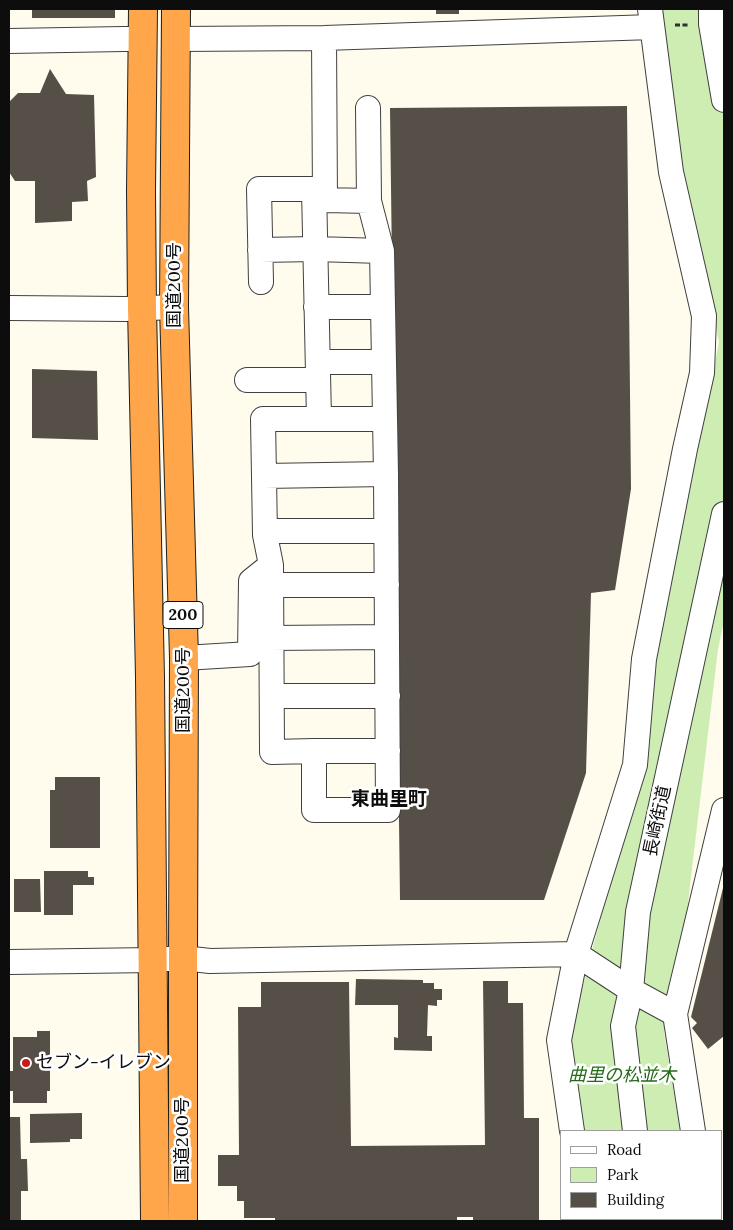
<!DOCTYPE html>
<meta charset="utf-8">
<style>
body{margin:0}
#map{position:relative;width:733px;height:1230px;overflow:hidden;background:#fffced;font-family:Lora,serif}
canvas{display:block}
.frame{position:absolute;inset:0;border:10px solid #0d0d0d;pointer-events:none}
.legend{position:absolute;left:560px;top:1130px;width:162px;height:90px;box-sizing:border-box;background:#fff;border:1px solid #9e9e9e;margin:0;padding:6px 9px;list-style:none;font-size:15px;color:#0d0d0d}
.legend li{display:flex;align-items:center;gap:10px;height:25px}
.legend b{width:25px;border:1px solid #9e9e9e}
</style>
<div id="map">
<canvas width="733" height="1230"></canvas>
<div class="frame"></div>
<ul class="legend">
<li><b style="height:6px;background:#fff"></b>Road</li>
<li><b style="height:14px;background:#ceedb3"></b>Park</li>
<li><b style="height:14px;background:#564f48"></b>Building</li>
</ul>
</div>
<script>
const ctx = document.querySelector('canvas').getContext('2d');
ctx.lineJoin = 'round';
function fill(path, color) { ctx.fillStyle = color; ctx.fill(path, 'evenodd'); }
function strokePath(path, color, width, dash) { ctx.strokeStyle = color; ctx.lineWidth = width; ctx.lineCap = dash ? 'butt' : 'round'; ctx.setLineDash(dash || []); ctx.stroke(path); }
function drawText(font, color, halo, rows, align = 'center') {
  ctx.font = font + ' Lora,"Noto Sans JP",serif'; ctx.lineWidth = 5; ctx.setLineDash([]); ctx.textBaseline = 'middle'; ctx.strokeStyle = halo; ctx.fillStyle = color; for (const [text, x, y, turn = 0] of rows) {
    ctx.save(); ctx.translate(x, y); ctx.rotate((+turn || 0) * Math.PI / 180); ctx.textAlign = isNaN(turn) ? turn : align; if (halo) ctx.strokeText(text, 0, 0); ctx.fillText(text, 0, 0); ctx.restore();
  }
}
fill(new Path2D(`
 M662,9H724V621L718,649L684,936L664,1032L680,1131H582L568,1042L599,924L719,342L681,172Z`), '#ceedb3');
fill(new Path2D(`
 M32,9H115V18H32Z
 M436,9H459V14H436Z
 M50,69L66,94L94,95L96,177L87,181L88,201L72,202V221L35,223V181H15L9,172V102L18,93H40Z
 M627,106L631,489L615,590L591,593L586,773L544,900H400L390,108Z
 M32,369L97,371L98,440L32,438Z
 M55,777H100V848H50V790H55Z
 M44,871H88V877H94V885H73V915H44Z
 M14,879H40L41,912H14Z
 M724,884V1018L723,1019L724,1022V1036L708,1049L692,1028L697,1023L691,1017Z
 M356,979L423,980V983H434V989H442V1000H437V1006L428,1005L427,1036H432V1051L394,1050V1037L398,1038V1005H355Z
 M483,981H508V1003H523L524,1118H539V1221H473V1217H457V1221H275V1218H244V1201H237V1186H218V1155H239L238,1007H261V982H349L351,1146L485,1145Z
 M37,1031H50V1091H47V1103H13V1091H9V1071H13V1037H37Z
 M82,1113V1139H70V1142L30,1143V1114Z
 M9,1117H20L21,1159H27L28,1191H21V1221H9Z`), '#564f48');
const minor = new Path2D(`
 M711,9V24L724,100
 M324,38L325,200L369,201L382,251L386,474L388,810H314V751H388
 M177,39L324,38L652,27
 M9,41L124,39H144
 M368,108L369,201
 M314,189L319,419
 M260,250L315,249L382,251
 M261,282L259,189H314L325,200
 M316,307H383
 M9,308L126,309L174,307
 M318,362H384
 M247,380H318
 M264,476L386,474
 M265,531H386
 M271,585H387
 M271,638L387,637
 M184,658L250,654L251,581L271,565
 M272,696H388
 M314,751L272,752L271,565L265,535L263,419H385
 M9,962L153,960L183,958L210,961L576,954L631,990L675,1014L693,1131
 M675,1014L724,810
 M572,1131L559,1040L576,954L635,765L644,659L685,449L702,373L704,316L671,172L650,9
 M635,1131L623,1026L631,990L638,912L724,514
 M585,1219L586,1221
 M644,1219L645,1221
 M708,1219V1221`);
const highway = new Path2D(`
 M143,9L141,191L142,308L150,677L155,1221
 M176,9L174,307L184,658L183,958V1221`);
strokePath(minor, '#404040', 26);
strokePath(highway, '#1e1e1e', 30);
strokePath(new Path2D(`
 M675,25H689`), '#2f2f2f', 3, [5, 2.5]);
strokePath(minor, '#fff', 24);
strokePath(highway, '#ffa64b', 28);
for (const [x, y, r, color] of [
 [26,1063,5,"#c71a1a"]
]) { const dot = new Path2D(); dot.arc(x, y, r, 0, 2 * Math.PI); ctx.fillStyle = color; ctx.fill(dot); strokePath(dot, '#fff', 2); }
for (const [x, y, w] of [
 [183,615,40]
]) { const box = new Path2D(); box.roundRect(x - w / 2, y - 13.5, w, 27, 4); ctx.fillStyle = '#fff'; ctx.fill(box); strokePath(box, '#0d0d0d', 1); }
drawText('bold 16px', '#0d0d0d', null, [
 ["200",183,615]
]);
drawText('18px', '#0d0d0d', '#fff', [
 ["国道200号",175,285,-90],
 ["国道200号",184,690,-90],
 ["長崎街道",658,821,-78],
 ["国道200号",183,1140,-90]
]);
drawText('18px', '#0d0d0d', '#fff', [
 ["セブン-イレブン",36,1063]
], 'left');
drawText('italic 18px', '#256a18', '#fff', [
 ["曲里の松並木",622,1076]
]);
drawText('bold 19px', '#0d0d0d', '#fff', [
 ["東曲里町",389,800]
]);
</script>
